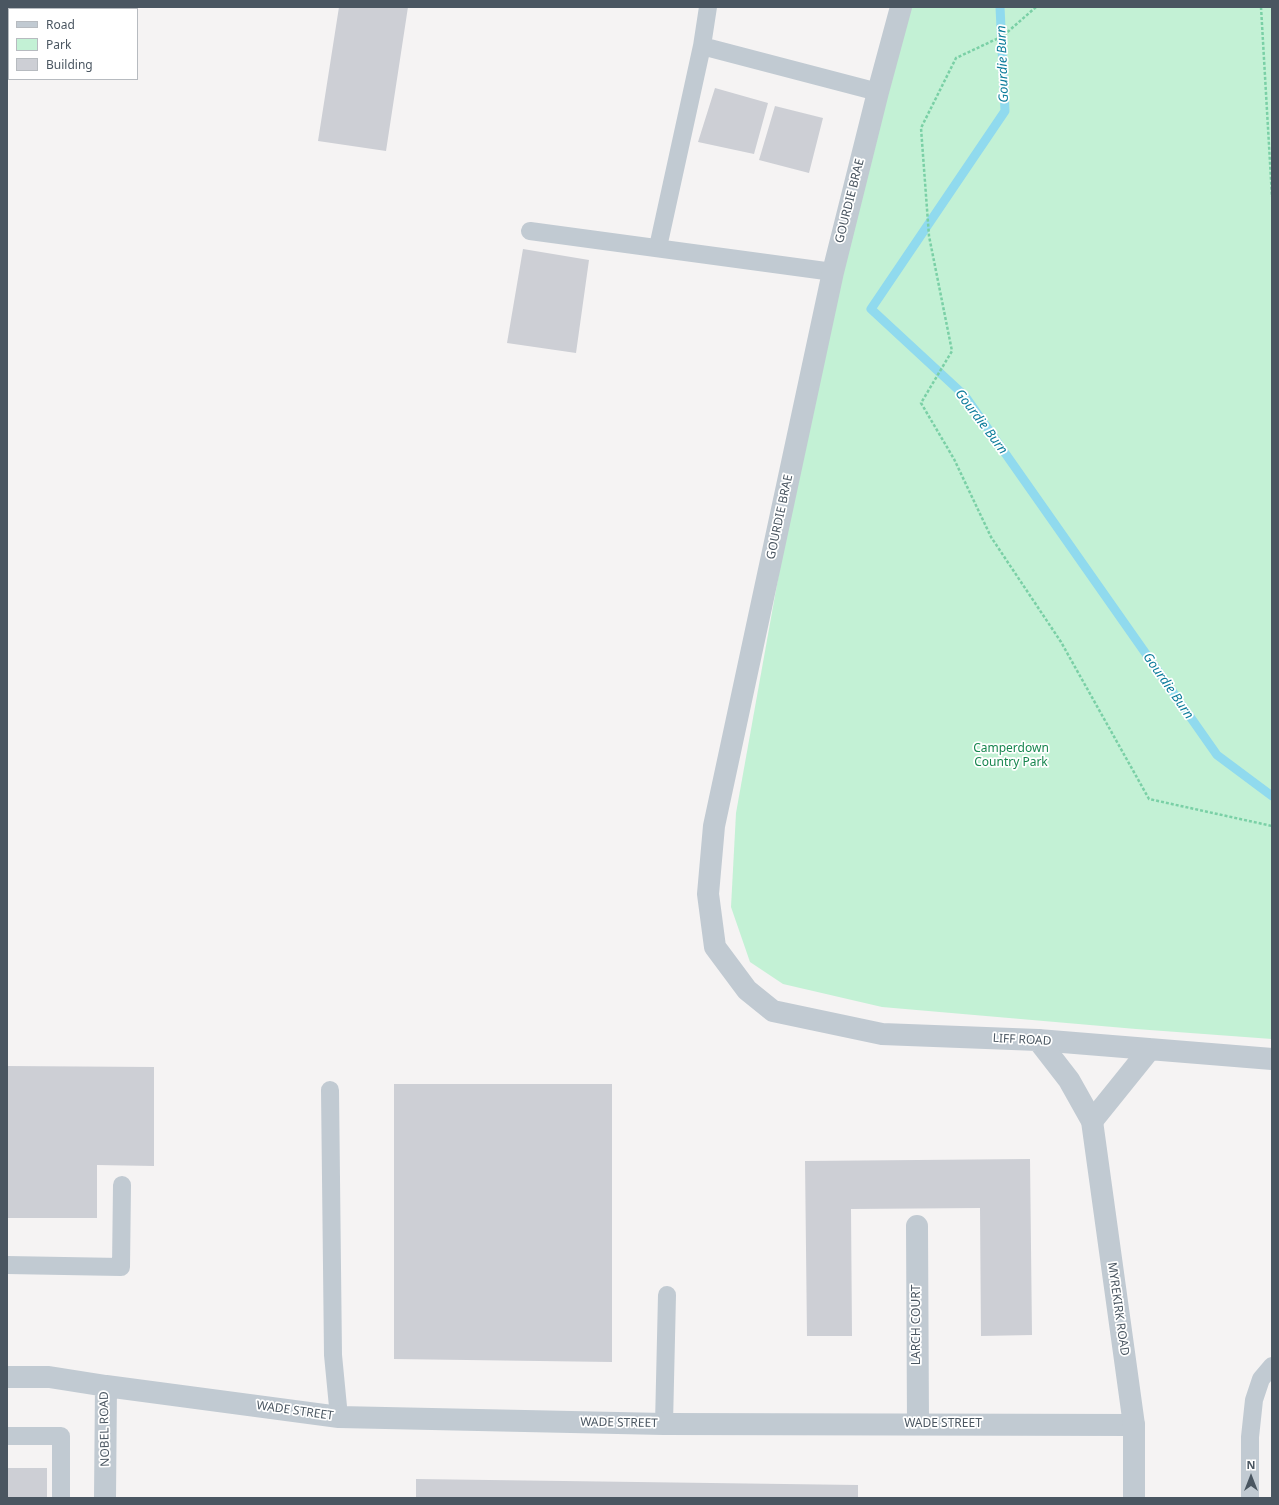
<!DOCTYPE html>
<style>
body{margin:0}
#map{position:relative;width:1279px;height:1505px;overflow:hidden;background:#f5f3f3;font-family:"Noto Sans",sans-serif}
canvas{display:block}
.frame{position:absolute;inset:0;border:8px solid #4a5661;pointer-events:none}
.legend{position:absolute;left:8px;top:8px;width:130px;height:72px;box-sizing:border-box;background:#fff;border:1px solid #b7bbc0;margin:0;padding:5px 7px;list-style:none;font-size:12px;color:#4a5661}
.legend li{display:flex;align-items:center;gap:8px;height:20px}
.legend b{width:20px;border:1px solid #b7bbc0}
.north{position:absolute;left:1231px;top:1457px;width:40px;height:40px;-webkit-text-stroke:3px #fff;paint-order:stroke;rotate:0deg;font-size:11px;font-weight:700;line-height:16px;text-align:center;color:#4a5661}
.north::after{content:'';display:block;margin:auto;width:14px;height:18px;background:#4a5661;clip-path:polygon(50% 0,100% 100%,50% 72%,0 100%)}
</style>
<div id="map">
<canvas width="1279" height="1505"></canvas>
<div class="frame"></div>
<ul class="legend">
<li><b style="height:5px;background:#c1cad2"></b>Road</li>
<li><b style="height:11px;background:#c3f1d5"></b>Park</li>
<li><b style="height:11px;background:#cdcfd5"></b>Building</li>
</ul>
<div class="north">N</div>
</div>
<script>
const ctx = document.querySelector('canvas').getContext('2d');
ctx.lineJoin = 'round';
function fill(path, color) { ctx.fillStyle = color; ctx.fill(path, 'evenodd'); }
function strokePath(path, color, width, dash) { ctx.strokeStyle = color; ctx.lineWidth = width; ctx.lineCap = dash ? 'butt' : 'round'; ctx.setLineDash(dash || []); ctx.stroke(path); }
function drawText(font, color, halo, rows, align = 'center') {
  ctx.font = font + ' "Noto Sans",sans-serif'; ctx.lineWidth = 3.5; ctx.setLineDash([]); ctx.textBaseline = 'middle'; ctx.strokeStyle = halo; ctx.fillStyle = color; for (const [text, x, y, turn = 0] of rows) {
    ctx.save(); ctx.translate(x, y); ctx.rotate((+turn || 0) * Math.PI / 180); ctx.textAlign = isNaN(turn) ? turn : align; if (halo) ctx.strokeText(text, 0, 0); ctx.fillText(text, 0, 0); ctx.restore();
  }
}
fill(new Path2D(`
 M901,7H1272V1039L1136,1029L882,1007L783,984L750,962L731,907L736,813L833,272Z`), '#c3f1d5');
strokePath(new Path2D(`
 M1000,7L1005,111L871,309L965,396L1217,755L1272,796`), '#90daee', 9);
fill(new Path2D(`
 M339,7H408L386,151L318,141Z
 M715,88L768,103L754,154L698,142Z
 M775,106L823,118L809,173L759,160Z
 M523,249L589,260L576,353L507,343Z
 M7,1066L154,1067V1166L97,1165V1218H7Z
 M394,1084H612V1362L394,1359Z
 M1030,1159L1032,1335L981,1336L980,1208L851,1209L852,1336H807L805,1161Z
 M7,1468H47V1498H7Z
 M416,1479L858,1485V1498H416Z`), '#cdcfd5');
strokePath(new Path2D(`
 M1036,7L1003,36L956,58L921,128L929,236L952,351L921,403L954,459L991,537L1061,642L1149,799L1272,826
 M1261,7L1272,197`), '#7ad0a6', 2.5, [3, 2]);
strokePath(new Path2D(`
 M708,7L702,46L878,92
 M530,231L833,272
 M658,247L702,46
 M330,1090L333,1355L339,1417
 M7,1265L121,1267L122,1185
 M664,1424L667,1295
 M7,1436H61V1498
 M1250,1498V1437L1254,1400L1261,1379L1272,1366`), '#c1cad2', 18);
strokePath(new Path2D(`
 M1038,1040L1272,1059
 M1092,1121L1150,1049
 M917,1226L918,1423
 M7,1377H49L106,1386L105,1498
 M106,1386L339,1417L664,1424L1134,1425`), '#c1cad2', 22);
strokePath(new Path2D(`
 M901,7L878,92L833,272L714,826L708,894L715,947L747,990L773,1011L882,1034L1038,1040L1069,1080L1092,1121L1134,1425V1498`), '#c1cad2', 22);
drawText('12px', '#4a5661', '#fff', [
 ["GOURDIE BRAE",850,201,-76],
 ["GOURDIE BRAE",780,517,-78],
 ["LIFF ROAD",1022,1040,3],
 ["MYREKIRK ROAD",1118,1309,82],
 ["LARCH COURT",917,1325,-90],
 ["WADE STREET",295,1411,8],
 ["WADE STREET",619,1423,1],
 ["WADE STREET",943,1424],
 ["NOBEL ROAD",105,1429,-91]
]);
drawText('12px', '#17864f', '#fff', [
 ["Camperdown",1011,749],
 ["Country Park",1011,763]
]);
drawText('italic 13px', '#0c7c9b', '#fff', [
 ["Gourdie Burn",1003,64,-92],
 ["Gourdie Burn",981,422,53],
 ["Gourdie Burn",1168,686,55]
]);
</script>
